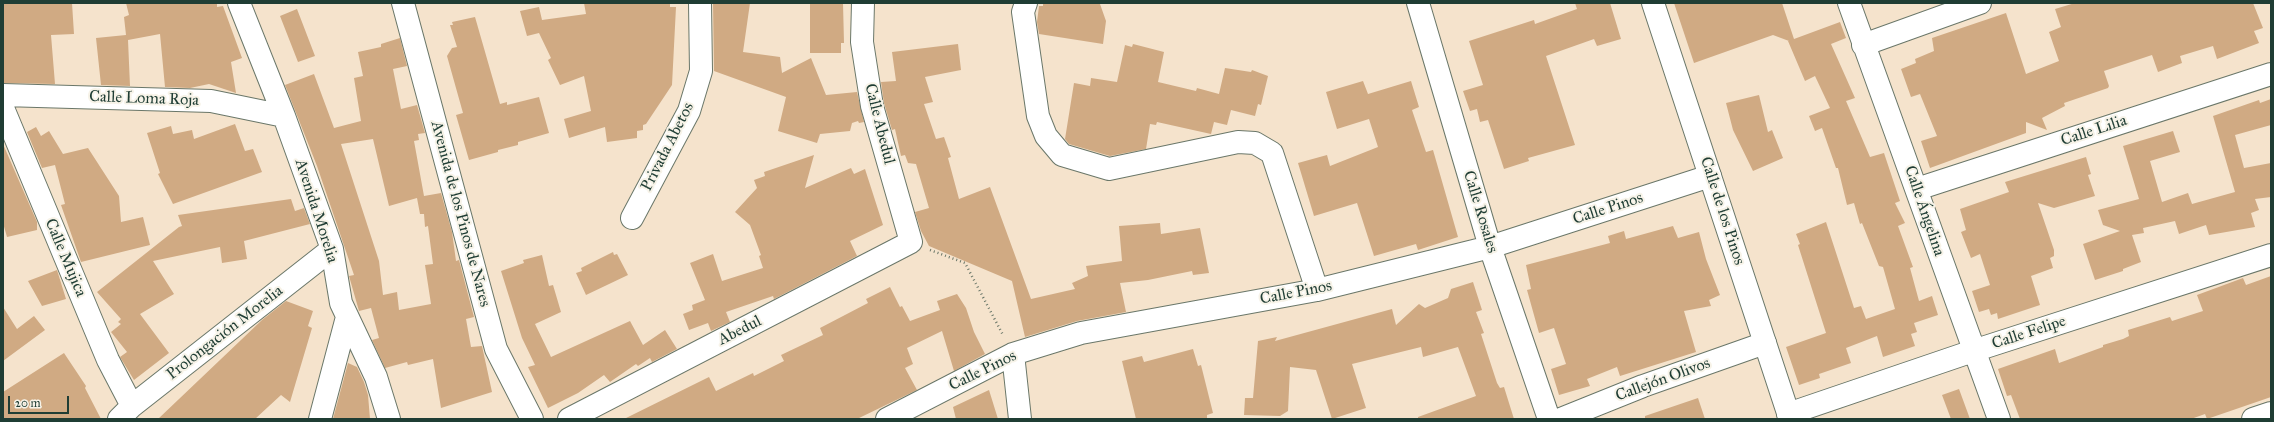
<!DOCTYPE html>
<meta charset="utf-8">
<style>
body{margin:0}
#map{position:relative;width:2274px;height:422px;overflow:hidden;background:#f5e3cc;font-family:"IM FELL Great Primer",serif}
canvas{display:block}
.frame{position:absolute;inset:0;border:4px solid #1f3d34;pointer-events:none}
.scale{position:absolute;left:8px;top:396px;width:61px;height:18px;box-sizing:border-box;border:2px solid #1f3d34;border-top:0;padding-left:5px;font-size:12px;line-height:14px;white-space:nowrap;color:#1f3d34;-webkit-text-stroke:3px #f7f3e8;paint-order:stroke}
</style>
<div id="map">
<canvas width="2274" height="422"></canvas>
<div class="frame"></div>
<div class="scale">20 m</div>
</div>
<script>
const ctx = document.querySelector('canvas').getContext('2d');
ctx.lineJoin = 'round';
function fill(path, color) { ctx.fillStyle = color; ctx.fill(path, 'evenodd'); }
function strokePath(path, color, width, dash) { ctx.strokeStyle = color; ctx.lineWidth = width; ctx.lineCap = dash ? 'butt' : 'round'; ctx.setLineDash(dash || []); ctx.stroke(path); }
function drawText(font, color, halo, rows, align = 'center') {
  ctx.font = font + ' "IM FELL Great Primer",serif'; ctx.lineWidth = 4; ctx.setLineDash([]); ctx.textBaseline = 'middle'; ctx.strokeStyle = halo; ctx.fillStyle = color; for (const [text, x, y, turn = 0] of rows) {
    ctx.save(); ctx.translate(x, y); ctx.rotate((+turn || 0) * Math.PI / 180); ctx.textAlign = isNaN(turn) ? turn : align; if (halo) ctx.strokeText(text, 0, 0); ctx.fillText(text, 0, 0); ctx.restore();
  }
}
fill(new Path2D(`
 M3,3H72L74,34L51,35L55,84L3,83Z
 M126,3H217V7L223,6L242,58L231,62L236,93L209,84L190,88L165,87L160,34L128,40L130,86L101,85L96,38L126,35L124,17L129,15Z
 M584,3H670V7H676L672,85L646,124L643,125V130L637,131V138L607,142L605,127L569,138L564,119L591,111L584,76L560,85L548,60L551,58L539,33L527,36L520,11L539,7L542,20L586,14Z
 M713,3H750L743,52L780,57L782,73L811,58L826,95L857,92L864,122L859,123L858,121L852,123L850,131L820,134L817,143L778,131L786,97L714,71Z
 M810,3H843L844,43H841V53H810Z
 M1043,3L1100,4L1106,21L1103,44L1039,34L1037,22L1039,6H1043Z
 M1575,3H1610L1621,39L1597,46L1594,39L1546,56L1575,145L1528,158L1529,161L1504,169L1488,120L1480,122L1477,109L1470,111L1463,91L1483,85L1469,41L1534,20L1535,24L1577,9Z
 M1674,3H1782L1794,39L1840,22L1846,38L1831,44L1855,98L1846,101L1870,157L1884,153L1900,201L1895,203L1905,223L1898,226L1913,267L1910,268L1919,301L1932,296L1938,315L1914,323L1917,332L1911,334L1915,346L1883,357L1877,336L1846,348L1851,363L1819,374L1820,378L1799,385L1786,347L1826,333L1798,245L1800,244L1796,234L1826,222L1854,308L1861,306L1866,319L1895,309L1883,267L1879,266L1862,223L1860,224L1854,203L1847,205L1838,168H1836L1822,128L1815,131L1809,116L1830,108L1815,76L1805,81L1788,41H1789L1773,35L1694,63Z
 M2075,3H2253L2263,28L2254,31L2259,43L2217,59L2213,46L2180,56L2182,63L2158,72L2152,55L2104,71L2109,86L2108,88L2064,103L2065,106L2042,118L2047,130L2026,122V133L1930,168L1921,141L1937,136L1920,94L1911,97L1901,69L1916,63L1915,59L1934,51L1932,38L2006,13L2026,74L2059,61L2049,32L2061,27L2055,9Z
 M297,9L315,56L298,62L280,16Z
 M475,17L500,104L507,102V105L539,97L549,133L518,142V145L498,150V152L469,160L456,115L463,113L447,56L452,48L457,47L450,25H453L452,22Z
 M400,38L407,66L393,69L401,109L417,105L425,133L418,134L419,140L414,141L424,196L441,193L452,232L456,261L459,260L474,317L466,319L471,347L482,346L492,392L441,408L433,359L408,365L407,362L385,368L372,340L379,338L371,308L359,311L349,276L354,275L317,166L285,85L314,74L334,128L361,121L354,78L363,76L358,52L381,47V44ZM373,139L389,206L417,198L420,214H424L425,227L428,226L433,264L425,265L431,304L399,310L397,292L383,295L379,261L341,144Z
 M958,44L961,70L925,77L933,102L924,104L936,139L944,137L951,157L948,158L959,199L990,187L1031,299L1075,289L1072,283L1088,276L1086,266L1122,261L1119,226L1160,223L1161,234L1200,228L1209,273L1193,275L1192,271L1148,280L1120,283L1126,312L1077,321L1025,337L1012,281L929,246L921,231L915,212L929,208L916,164L908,163L905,155L901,156L895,129L892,130L884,103L881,82L896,81L892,52Z
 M1133,44L1164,52L1158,82L1196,91L1197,88L1219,94L1225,68L1251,72L1252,70L1268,76L1261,105L1258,104L1255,116L1231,110L1227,125L1214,122L1211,134L1157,122L1156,125L1150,124L1146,149L1110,156L1069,144L1065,139L1074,83L1090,86L1091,78L1117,82L1125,45L1132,47Z
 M1363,81L1368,94L1411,81L1419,107L1412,110L1426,152L1433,150L1458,237L1418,250L1416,244L1374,256L1357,203L1314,216L1298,163L1327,155L1330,166L1378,147L1369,119L1337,129L1326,92Z
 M1759,95L1768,132L1772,130L1783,158L1753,171L1733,130L1726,103Z
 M2271,99V125L2235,135L2244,168L2271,163V197L2255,199L2259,210L2251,213L2255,227L2209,235L2206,225L2179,234L2175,221L2143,228L2144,233L2132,235L2141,262L2123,269V271L2095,280L2083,244L2120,231L2103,225L2098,210L2139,199L2123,146L2173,131L2180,152L2150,161L2162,202L2188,193L2192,204L2235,192L2213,116L2259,100L2260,103Z
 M235,124L245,151L253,149L262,172L173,204L158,174L160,173L147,133L171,126L173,134L192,130L194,139Z
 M36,127L41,136L49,131L63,154L88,148L119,196L121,222L143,217L150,245L81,262L61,205L65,204L55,165L42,168L27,132Z
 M3,144L37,222V230L7,237L3,223Z
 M814,155L805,188L851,168L854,174L865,169L883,225L850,241L857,256L774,299L773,296L726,312L730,322L711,331L708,323L689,330L683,314L693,310L692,305L705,300L690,263L713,254L722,281L763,268L759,256L761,255L750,225L735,212L757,188L754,180L765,176L764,172Z
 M2086,157L2091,174L2088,175L2095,196L2054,208L2038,203L2054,250V256L2050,258L2053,268L2031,276L2040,305L1998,319L1997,313L1991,315L1989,309L1979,312L1972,291L1990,285L1980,254L1971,258L1961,232L1966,230L1960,209L2009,192L2005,182Z
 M291,199L295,211L304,208L310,224L244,241L247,259L222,263L220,247L153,261L174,294L140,314L169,353L134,380L120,357L127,352L111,332L121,324L118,322L121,319L97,292L179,227L182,226L178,215Z
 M1673,226L1678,238L1699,232L1706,259L1720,295L1709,300L1711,306L1684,311L1696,352L1620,376L1617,367L1587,379L1590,386L1559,395L1551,369L1566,364L1554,328L1539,333L1527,290L1531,289L1526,265L1610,243L1608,236L1624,231L1626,239Z
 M613,252L614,255L617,254L628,275L586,295L576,273L582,271L581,268Z
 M542,255L549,286L553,285L561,312L535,324L551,357L630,321L643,345L665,330L677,349L652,362L650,358L638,366L636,364L610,382L604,375L578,393L548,408L528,367L535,365L522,338L501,271L524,263L523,260Z
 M57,270L66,299L42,306L28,281Z
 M2271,276V397L2207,419L2205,414L2191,419H2020L2011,395L2007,396L1998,369L2055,349L2059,363L2103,347V345L2123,339L2129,336L2128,330L2170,317L2172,321L2203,311L2197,295L2243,278L2246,285Z
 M1473,282L1482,310L1476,312L1484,333L1481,334L1497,383L1500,388L1504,387L1514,419H1418V417L1476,396L1458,347L1423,357L1421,347L1352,364L1366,408L1332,419L1316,370L1290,367L1288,411L1280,416L1244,415L1245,398H1253L1258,341L1277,337L1275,341L1392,309L1396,325L1419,304L1425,308L1448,298L1451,289Z
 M890,287L900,307L902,306L910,321L940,310L937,301L957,294L966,308L974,332L985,354L954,371L942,331L907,348L913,364L905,368L917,390L857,419H624L709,377L716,391L753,373L754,376L784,361L781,355L823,335L820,328L868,303L866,299Z
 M286,301L313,311L308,326L312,328L290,402L281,395L255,419H158L262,320Z
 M3,307L17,329L34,316L45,330L3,361Z
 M1193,349L1198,366L1201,365L1213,413L1207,415V419H1136L1122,361L1142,356L1144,362Z
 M64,353L86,386L85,388L101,419H3V392Z
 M348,363L357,367L364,382L368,395L370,419H333Z
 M1959,389L1970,419H1951L1942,395Z
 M989,390L998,419H956L953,407Z
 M1698,398L1705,419H1645V416Z`), '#d0aa83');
const street = new Path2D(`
 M239,3L284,116L332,249L341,303L376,377L389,419
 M1026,3L1023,12L1038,116L1046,136L1062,155L1109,169L1238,142L1255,143L1272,153L1317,290
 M1418,3L1490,247L1549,419
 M1849,3L1999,419
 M1863,45L1980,3
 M3,95L211,101L284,116
 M3,108L108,360L132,406
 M1917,189L2271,74
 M632,218L689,111L701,71L700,3
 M1013,354L1020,419
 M1788,414L1973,351L2271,255
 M119,419L132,406L332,249
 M320,419L347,317
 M569,419L911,242L872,106L862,42L863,3
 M887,419L1013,354L1081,333L1317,290L1490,247L1710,176
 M1561,419L1643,386L1765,343
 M2253,419L2271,413`);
const secondary = new Path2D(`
 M403,3L496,349L532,419
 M1653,3L1790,419`);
strokePath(street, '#6a7769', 24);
strokePath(secondary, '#6a7769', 24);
strokePath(new Path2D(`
 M930,250L965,263L1003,335`), '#6a7769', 2.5, [1, 3]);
strokePath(street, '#fff', 22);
strokePath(secondary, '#fff', 22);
drawText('16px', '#1f3d34', '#f7f3e8', [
 ["Calle Loma Roja",144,99,2],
 ["Calle Abedul",879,124,76],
 ["Calle Lilia",2094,131,-18],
 ["Privada Abetos",668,147,-63],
 ["Calle Pinos",1608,209,-18],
 ["Avenida Morelia",316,211,72],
 ["Calle de los Pinos",1722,211,72],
 ["Calle Ángelina",1924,211,71],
 ["Calle Rosales",1480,212,73],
 ["Avenida de los Pinos de Nares",460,214,75],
 ["Calle Mujica",65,258,67],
 ["Calle Pinos",1296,293,-11],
 ["Abedul",740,331,-27],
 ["Prolongación Morelia",225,333,-38],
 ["Calle Felipe",2029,333,-18],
 ["Calle Pinos",983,371,-26],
 ["Callejón Olivos",1663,380,-20]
]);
</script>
